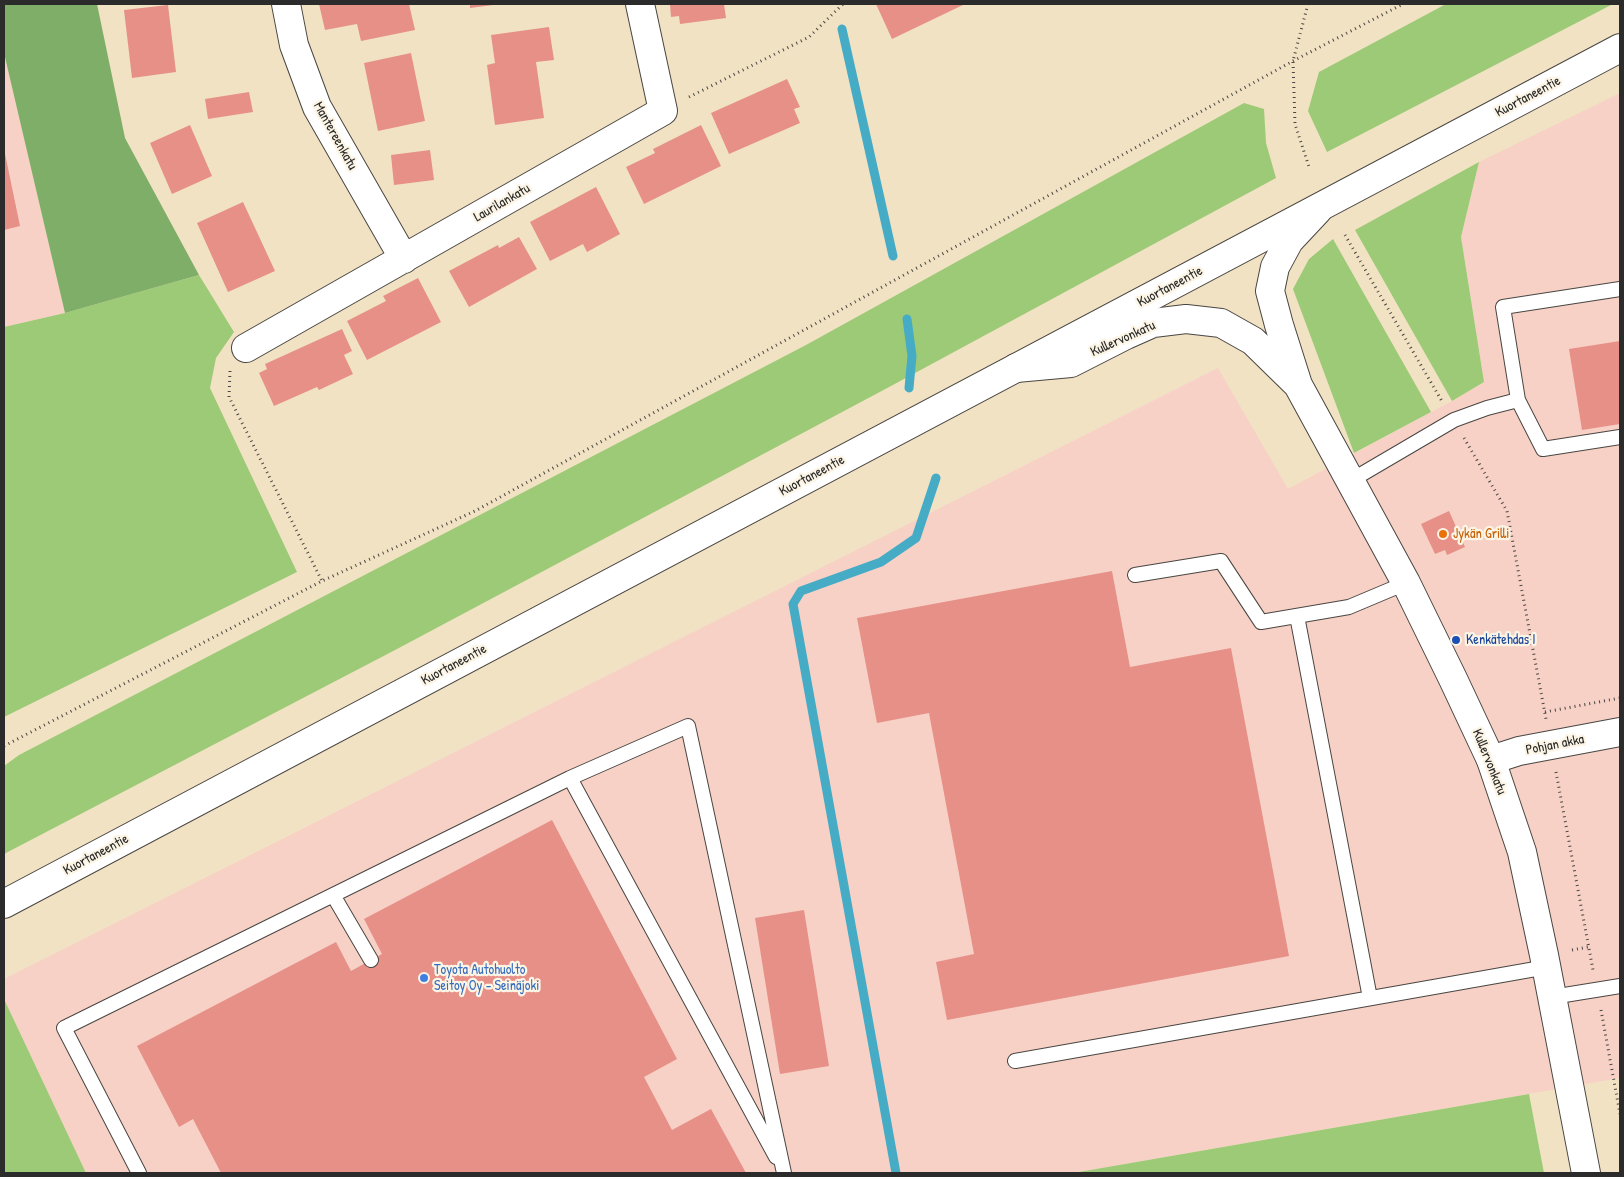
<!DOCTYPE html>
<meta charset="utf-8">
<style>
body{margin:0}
#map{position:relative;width:1624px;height:1177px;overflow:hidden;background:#f2e2c4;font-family:"Patrick Hand",sans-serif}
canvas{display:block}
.frame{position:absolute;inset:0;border:5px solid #2b2b2b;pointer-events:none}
</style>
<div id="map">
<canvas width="1624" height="1177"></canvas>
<div class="frame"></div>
</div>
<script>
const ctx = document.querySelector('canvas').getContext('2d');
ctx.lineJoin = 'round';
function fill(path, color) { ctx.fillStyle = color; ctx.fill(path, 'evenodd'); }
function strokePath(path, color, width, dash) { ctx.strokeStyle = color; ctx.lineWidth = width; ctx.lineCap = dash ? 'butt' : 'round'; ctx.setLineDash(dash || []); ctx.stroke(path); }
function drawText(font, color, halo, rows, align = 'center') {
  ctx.font = font + ' "Patrick Hand",sans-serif'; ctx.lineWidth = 4.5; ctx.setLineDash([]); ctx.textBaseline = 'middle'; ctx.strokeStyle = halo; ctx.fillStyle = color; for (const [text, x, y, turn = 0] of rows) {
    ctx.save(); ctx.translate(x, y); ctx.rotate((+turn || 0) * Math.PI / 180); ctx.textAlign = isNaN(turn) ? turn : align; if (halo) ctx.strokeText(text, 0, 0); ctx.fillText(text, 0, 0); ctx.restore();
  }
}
fill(new Path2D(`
 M4,53L65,313L4,327Z
 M1620,93V1078L1073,1173H86L4,999V979L1218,368L1288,489L1452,401L1484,382L1461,237L1479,162Z`), '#f7d1c6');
fill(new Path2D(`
 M1446,4H1613L1327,152L1308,111L1319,72Z
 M1244,103L1264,109L1266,143L1276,178L891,386L397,649L4,854V766L19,755L806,345Z
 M1479,162L1461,237L1484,382L1452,401L1355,230Z
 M1333,239L1431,412L1354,453L1293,289L1309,259Z
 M199,275L234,332L216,358L210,388L297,572L4,717V327L65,313Z
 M4,999L86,1173H4Z
 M1529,1094L1544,1173H1073Z`), '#9dca77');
fill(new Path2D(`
 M4,4H97L125,138L199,275L65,313L4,53Z`), '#7eae68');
strokePath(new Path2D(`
 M842,29L893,256
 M907,319L912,356L909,388
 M896,1173L793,604L801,591L881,562L916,538L936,478`), '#46acc6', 9);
fill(new Path2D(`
 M319,4H409L415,30L361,41L357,24L325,30Z
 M470,4H493V5L470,8Z
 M670,4H724L726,18L680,24L679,16L671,17Z
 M876,4H965L892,39Z
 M168,5L176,72L132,78L124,10Z
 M549,27L554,60L536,62L544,118L495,125L487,65L495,63L491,35Z
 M411,53L425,121L378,131L364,63Z
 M787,79L800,107L794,109L800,123L729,154L711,113Z
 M249,92L253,112L208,119L205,99Z
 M190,125L212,176L172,194L150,143Z
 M701,125L721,166L644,204L626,167L655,153L653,149Z
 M4,149L20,226L4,230Z
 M430,150L434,180L394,185L391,155Z
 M596,187L620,234L587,252L583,244L550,261L530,222Z
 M243,202L275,271L228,292L197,223Z
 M519,237L537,269L469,307L449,271L498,245L499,248Z
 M418,278L441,322L367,360L347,321L386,301L383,296Z
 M342,329L352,351L344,355L353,374L319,390L317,387L274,406L259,373L267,369L265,364Z
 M1620,341V424L1582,430L1569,349Z
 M1449,511L1465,547L1447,555L1445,550L1435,554L1421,524Z
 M1112,571L1130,667L1231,648L1289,956L947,1020L936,962L974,954L929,713L877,723L857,618Z
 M552,820L677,1059L644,1077L672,1130L711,1109L746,1173H221L193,1119L179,1127L137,1046L336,942L351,971L382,954L364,919Z
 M804,910L829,1066L780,1074L755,918Z`), '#e69088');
const lane = new Path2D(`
 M1518,400L1543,449L1620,437
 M1350,481L1454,420L1487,408L1518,400L1503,307L1620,289
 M1135,575L1221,561L1261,622L1349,607L1406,583
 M1297,616L1370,998
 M570,778L776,1157
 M333,895L371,960
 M1552,997L1620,986
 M1015,1061L1547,967
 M139,1173L64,1028L570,778L688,726L784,1173`);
const street = new Path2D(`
 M286,4L294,45L317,107L404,259
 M246,348L663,111L640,4
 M1491,760L1519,751L1620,732`);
const secondary = new Path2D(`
 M1318,210L1289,241L1275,267L1270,291L1279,325L1298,385L1406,583L1453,679L1491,760L1522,852L1544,955L1586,1173
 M1016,368L1071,363L1126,335L1153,323L1186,319L1221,323L1253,341L1297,384`);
const highway = new Path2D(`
 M4,904L1620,48`);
strokePath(lane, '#494642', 16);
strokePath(street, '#494642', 30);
strokePath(secondary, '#494642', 30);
strokePath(highway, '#494642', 30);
strokePath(new Path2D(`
 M1308,4L1293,61L1295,124L1309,167
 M689,97L809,37L843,4
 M1345,235L1443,403
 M230,371L229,397L322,581
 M1464,438L1507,511L1546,719
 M1545,712L1620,698
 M4,746L322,581L475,511L1293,61L1403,4
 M1556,772L1593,970
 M1572,950L1588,947
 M1601,1010L1620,1114`), '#494642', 3, [1, 4]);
strokePath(lane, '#fff', 14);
strokePath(street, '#fff', 28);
strokePath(secondary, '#fff', 28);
strokePath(highway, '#fff', 28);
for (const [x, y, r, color] of [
 [1443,534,5,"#e8710a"],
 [1456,640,5,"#1a4fb4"],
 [424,978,5,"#3f7fe0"]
]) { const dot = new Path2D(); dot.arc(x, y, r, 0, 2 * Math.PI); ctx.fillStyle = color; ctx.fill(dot); strokePath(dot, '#fcf5e5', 2); }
drawText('14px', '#2b2b2b', '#fcf5e5', [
 ["Kuortaneentie",1528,97,-28],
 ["Mantereenkatu",335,136,61],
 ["Laurilankatu",502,203,-30],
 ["Kuortaneentie",1170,287,-28],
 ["Kullervonkatu",1123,339,-24],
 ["Kuortaneentie",812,476,-28],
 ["Kuortaneentie",454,665,-28],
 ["Pohjan akka",1555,745,-11],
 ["Kullervonkatu",1489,762,68],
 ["Kuortaneentie",96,855,-28]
]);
drawText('14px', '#c56008', '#fcf5e5', [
 ["Jykän Grilli",1453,534]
], 'left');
drawText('14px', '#164399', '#fcf5e5', [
 ["Kenkätehdas I",1466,640]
], 'left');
drawText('14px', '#366cbe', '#fcf5e5', [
 ["Toyota Autohuolto",434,970],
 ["Seitoy Oy - Seinäjoki",434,986]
], 'left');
</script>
